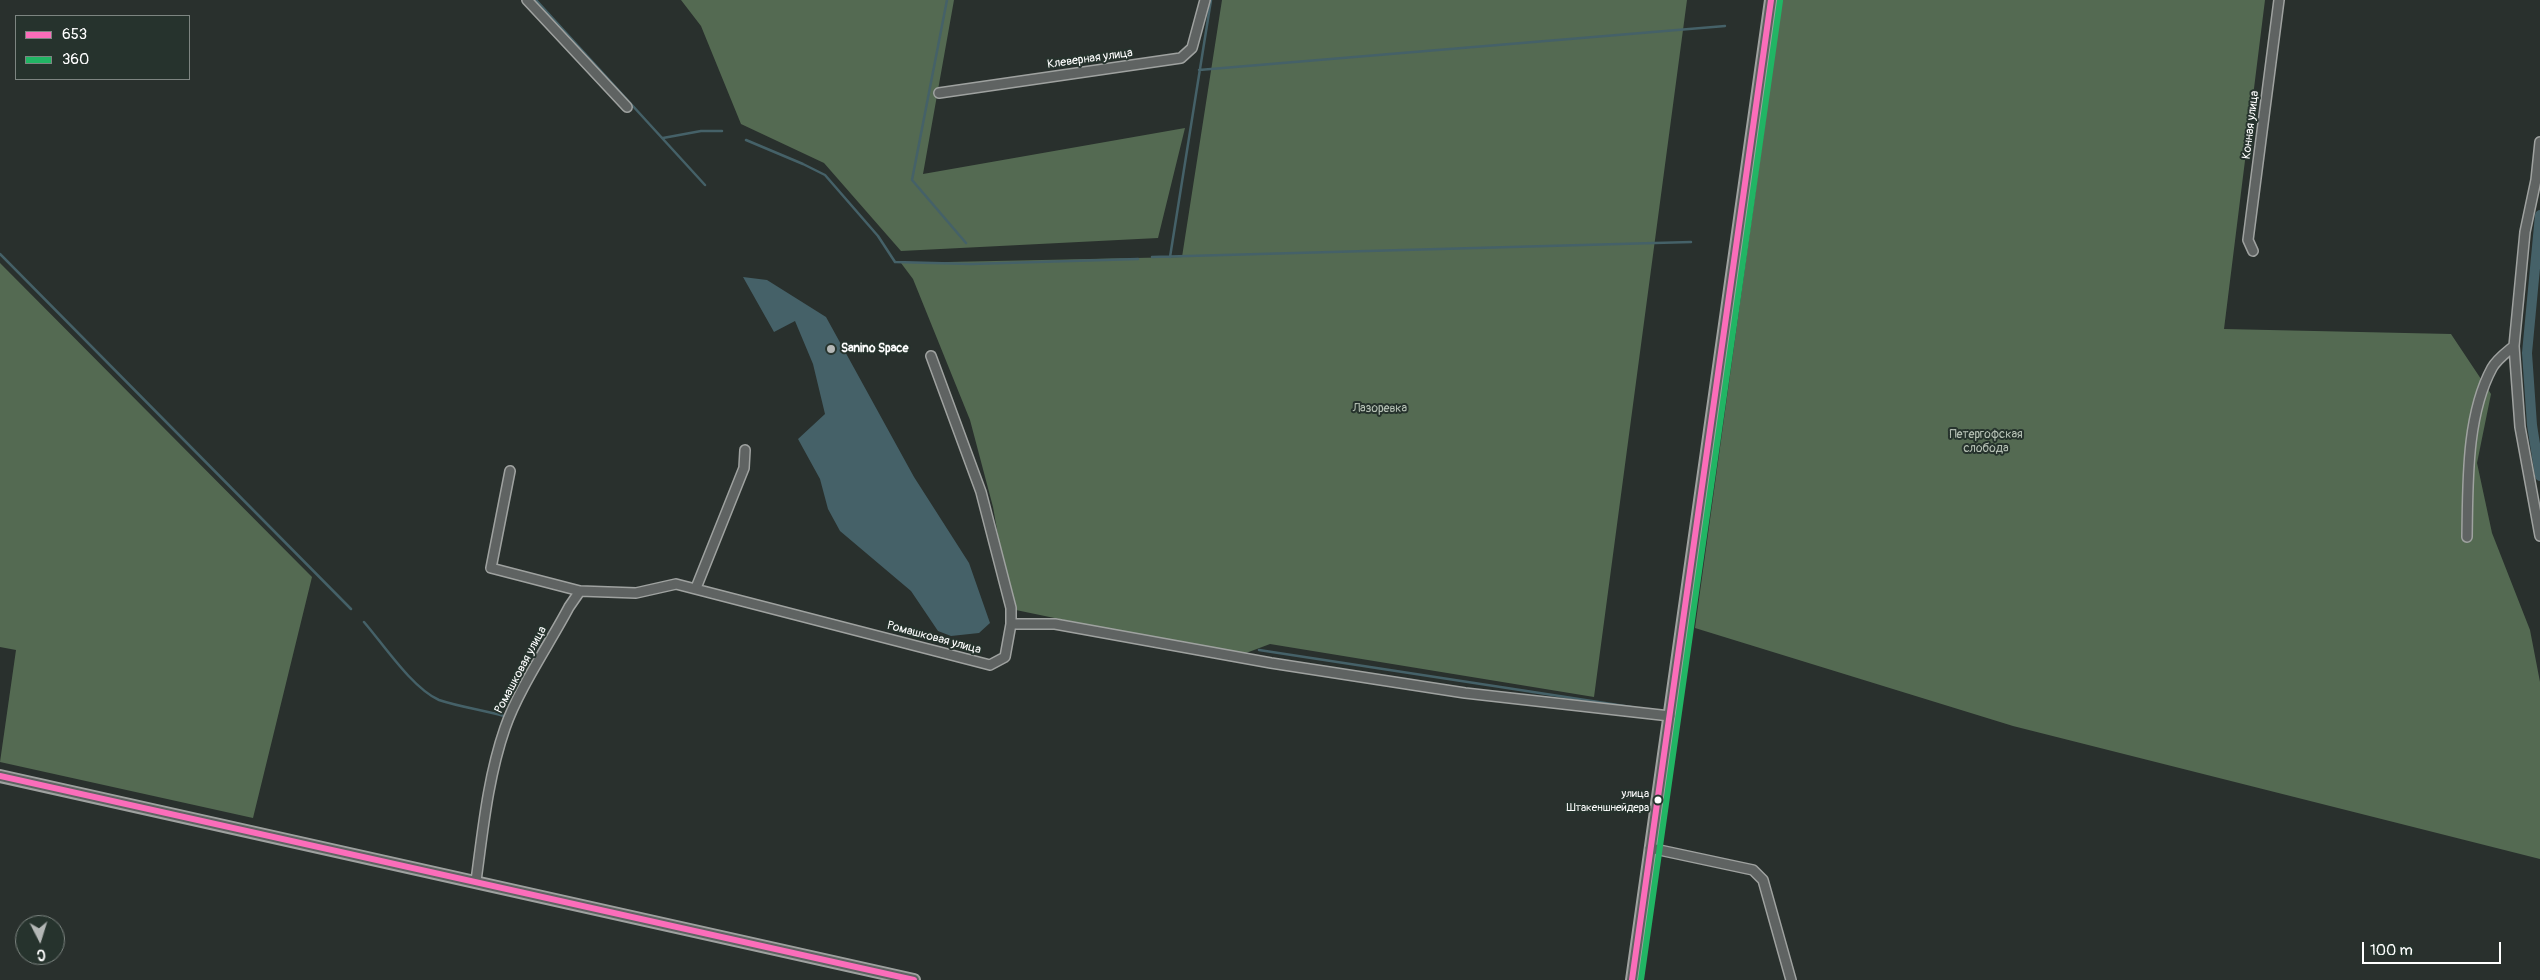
<!DOCTYPE html>
<meta charset="utf-8">
<style>
body{margin:0}
#map{position:relative;width:2540px;height:980px;overflow:hidden;background:#29302d;font-family:Pangolin,sans-serif}
canvas{display:block}
.legend{position:absolute;left:15px;top:15px;width:175px;height:65px;box-sizing:border-box;background:#26332d;border:1px solid #7d8581;margin:0;padding:6px 9px;list-style:none;font-size:15px;color:#fff}
.legend li{display:flex;align-items:center;gap:10px;height:25px}
.legend b{width:25px;border:1px solid #7d8581}
.north{position:absolute;left:15px;top:915px;width:50px;height:50px;box-sizing:border-box;background:#26332d;border:1px solid #7d8581;border-radius:50%;rotate:175deg;font-size:14px;font-weight:700;line-height:20px;text-align:center;color:#fff}
.north::after{content:'';display:block;margin:auto;width:18px;height:22px;background:#b4b7b6;clip-path:polygon(50% 0,100% 100%,50% 72%,0 100%)}
.scale{position:absolute;left:2362px;top:942px;width:139px;height:22px;box-sizing:border-box;border:2px solid #fff;border-top:0;padding-left:6px;font-size:15px;line-height:18px;white-space:nowrap;color:#fff;-webkit-text-stroke:4px #26332d;paint-order:stroke}
</style>
<div id="map">
<canvas width="2540" height="980"></canvas>
<ul class="legend">
<li><b style="height:6px;background:#fb6dba"></b>653</li>
<li><b style="height:6px;background:#21b564"></b>360</li>
</ul>
<div class="north">С</div>
<div class="scale">100 m</div>
</div>
<script>
const ctx = document.querySelector('canvas').getContext('2d');
ctx.lineJoin = 'round';
function fill(path, color) { ctx.fillStyle = color; ctx.fill(path, 'evenodd'); }
function strokePath(path, color, width, dash) { ctx.strokeStyle = color; ctx.lineWidth = width; ctx.lineCap = dash ? 'butt' : 'round'; ctx.setLineDash(dash || []); ctx.stroke(path); }
function drawText(font, color, halo, rows, align = 'center') {
  ctx.font = font + ' Pangolin,sans-serif'; ctx.lineWidth = 4; ctx.setLineDash([]); ctx.textBaseline = 'middle'; ctx.strokeStyle = halo; ctx.fillStyle = color; for (const [text, x, y, turn = 0] of rows) {
    ctx.save(); ctx.translate(x, y); ctx.rotate((+turn || 0) * Math.PI / 180); ctx.textAlign = isNaN(turn) ? turn : align; if (halo) ctx.strokeText(text, 0, 0); ctx.fillText(text, 0, 0); ctx.restore();
  }
}
fill(new Path2D(`
 M681,0H954L923,174L1185,128L1158,238L901,251L824,163L741,124L701,26Z
 M1222,0H1687L1594,697L1270,644L1238,656L1011,609L993,507L970,420L913,279L901,263L1182,257Z
 M1782,0H2265L2224,329L2451,334L2491,394L2477,463L2492,533L2530,630L2540,682V859L2013,726L1695,628Z
 M0,263L312,577L253,818L0,762L16,650L0,647Z`), '#546a52');
fill(new Path2D(`
 M743,277L767,280L826,317L914,477L969,563L990,623L979,633L951,636L938,631L911,591L840,531L828,509L820,479L798,439L825,414L813,364L795,321L774,332Z`), '#456168');
strokePath(new Path2D(`
 M536,0L705,185
 M947,0L912,180L966,243
 M1199,70L1725,26
 M663,138L701,131H722
 M746,140L803,164L825,175L878,236L895,262L971,264L1138,259
 M0,254L351,609
 M1152,257L1691,242
 M1170,257L1211,0
 M364,622C383,644 413,689 439,700C460,707 483,710 504,716
 M1259,650L1631,707`), '#456168', 2.5);
strokePath(new Path2D(`
 M2540,215L2527,353L2532,425L2540,476`), '#456168', 10);
const minor = new Path2D(`
 M527,0L627,107
 M939,93L1181,58L1192,48L1205,0
 M2540,142L2536,180L2525,232L2514,346L2520,427L2540,536
 M2253,251L2248,240L2279,0
 M510,471L491,568L580,591
 M2467,537C2468,484 2466,416 2492,368C2497,359 2507,352 2514,346
 M696,588L744,468L745,450
 M1011,624H1055L1271,663L1465,693L1670,716
 M1650,848L1753,870L1763,880L1791,980
 M476,881C483,829 488,777 505,728C518,690 550,643 569,607L580,591L636,593L676,584L990,665L1005,657L1011,624V608L981,492L931,356`);
const tertiary = new Path2D(`
 M0,776L914,980
 M1632,980L1771,0`);
strokePath(minor, '#9fa2a0', 12);
strokePath(tertiary, '#9fa2a0', 14);
strokePath(minor, '#5f6362', 9);
strokePath(tertiary, '#5f6362', 10);
strokePath(new Path2D(`
 M0,776L914,980
 M1632,980L1771,0`), '#fb6dba', 6);
strokePath(new Path2D(`
 M1641,980L1780,1`), '#21b564', 6);
for (const [x, y, r, color] of [
 [831,349,5,"#b4b7b6"],
 [1658,800,4.5,"#fff"]
]) { const dot = new Path2D(); dot.arc(x, y, r, 0, 2 * Math.PI); ctx.fillStyle = color; ctx.fill(dot); strokePath(dot, '#26332d', 2); }
drawText('11px', '#fff', '#26332d', [
 ["улица",1649,794],
 ["Штакеншнейдера",1649,808]
], 'right');
drawText('12px', '#fff', '#26332d', [
 ["Клеверная улица",1090,59,-8],
 ["Конная улица",2251,125,-83],
 ["Ромашковая улица",934,638,15],
 ["Ромашковая улица",521,670,-62]
]);
drawText('bold 12px', '#fff', '#26332d', [
 ["Sanino Space",841,349]
], 'left');
drawText('12px', '#b5c0b4', '#26332d', [
 ["Лазоревка",1380,409],
 ["Петергофская",1986,435],
 ["слобода",1986,449]
]);
</script>
